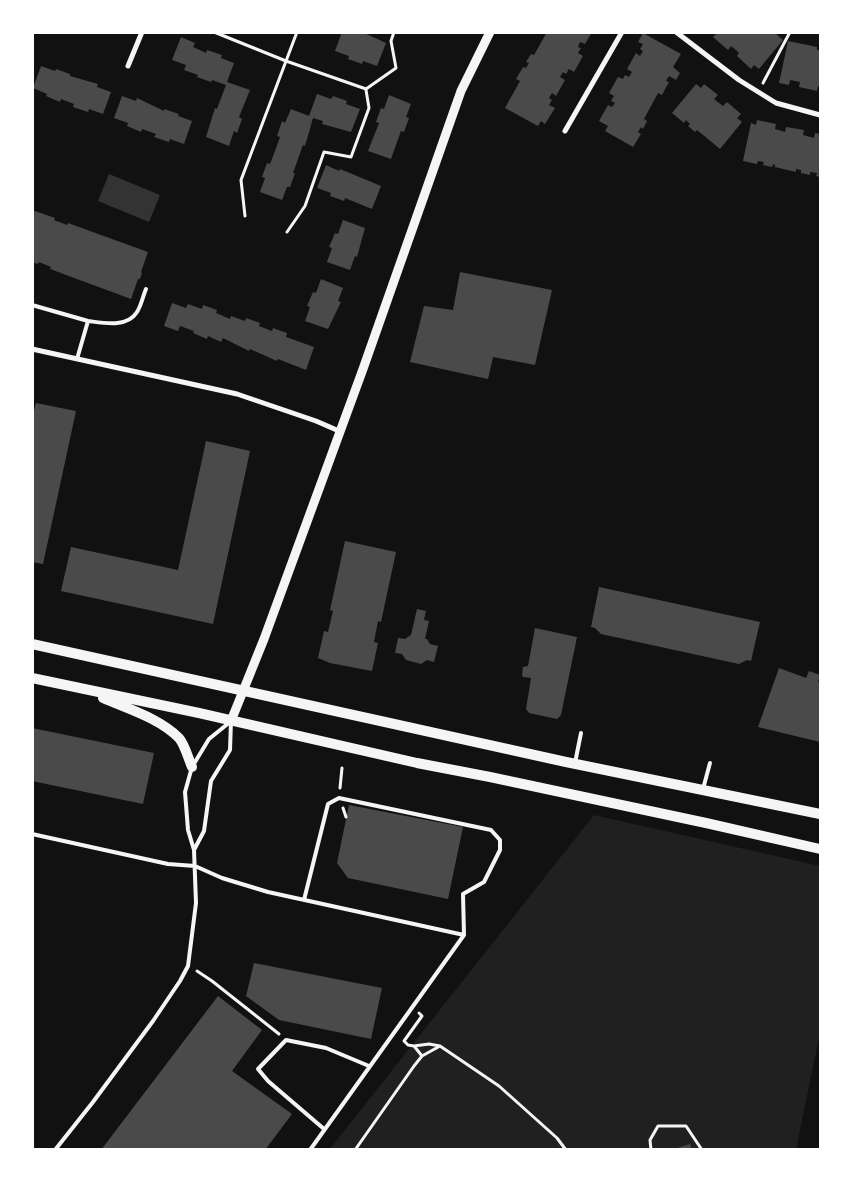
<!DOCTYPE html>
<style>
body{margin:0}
#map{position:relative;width:853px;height:1182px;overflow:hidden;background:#111;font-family:Rubik,sans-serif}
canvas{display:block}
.frame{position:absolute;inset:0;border:34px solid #fff;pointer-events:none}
</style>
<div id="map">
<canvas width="853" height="1182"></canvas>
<div class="frame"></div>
</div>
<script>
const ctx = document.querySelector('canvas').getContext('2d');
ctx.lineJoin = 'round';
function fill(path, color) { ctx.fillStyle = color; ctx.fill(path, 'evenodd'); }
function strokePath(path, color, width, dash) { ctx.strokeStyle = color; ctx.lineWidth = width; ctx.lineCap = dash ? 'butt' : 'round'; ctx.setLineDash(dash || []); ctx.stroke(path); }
fill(new Path2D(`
 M594,815L820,866V1033L796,1149L329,1150Z`), '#202020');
fill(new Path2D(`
 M109,174L160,195L149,222L98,201Z`), '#333');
fill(new Path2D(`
 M342,32H362L386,43L377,66L363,61L362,64L348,59L349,56L335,51Z
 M547,32H592L585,44L580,42L578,47L581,48L578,53L583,56L574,72L569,69L566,74L563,72L560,77L565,80L556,96L552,93L549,98L552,100L549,105L555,108L545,124L541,121L538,126L505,108L520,81L516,79L523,67L526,68L529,63L526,62L531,54L534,55Z
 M714,32H774L783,40L759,69L754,65L751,69L737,56L739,53L736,50L731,46L728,50L713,37L716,34Z
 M643,33L681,54L673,67L680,73L676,80L669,76L666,81L669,82L662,95L658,93L644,119L647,121L643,129L641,127L638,132L641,134L633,147L605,131L608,126L599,121L608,105L612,107L615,103L611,101L614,96L609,93L618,77L623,79L625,75L629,77L632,72L627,69L636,53L640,56L643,51L640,49L643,44L638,42Z
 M181,37L195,43L193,47L206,53L207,50L222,55L221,58L234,63L227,82L250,90L239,117L242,119L237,133L234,131L229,146L206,137L215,108L217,109L226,85L212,80L211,82L197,77L198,75L184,70L186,65L172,60Z
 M788,41L817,47V50H820V86H818L817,91L799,87L800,82L790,80L789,85L779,83Z
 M41,66L55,71L56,69L70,74V76L98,84L97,87L111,92L103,114L89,109L88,112L73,107L74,104L61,99L60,102L46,96L47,94L33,88Z
 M696,84L701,88L704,84L718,95L714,99L719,103L723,106L727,102L741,114L737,118L742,122L720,149L697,130L695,132L688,126L690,124L686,120L684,123L672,113Z
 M317,94L331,99L333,96L347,101L346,104L360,109L351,132L322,124L323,121L313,118L305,146L303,145L293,173H295L290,187H287L282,200L260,192L265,178L262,177L267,163L270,164L275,151L280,137L277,136L282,121L285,123L291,109L309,116Z
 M389,95L411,104L406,117L409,118L404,132L401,131L391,159L368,151L379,123L376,122L381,108L384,109Z
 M122,96L136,101L137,98L164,111V109L179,114L178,116L192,121L184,144L170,139L169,142L154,137L156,134L142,129L141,132L127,126L128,123L114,118Z
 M757,120L776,124L775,129L785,132L786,127L804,130L803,135L814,138L815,133L820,134V177L816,176L817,173L810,172V175L801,173V170L796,169V172L775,167V165L773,164L772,167L763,165L764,162L758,161L757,164L743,161L751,123L756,125Z
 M326,165L339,171L340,169L381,186L372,209L345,198L344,201L330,196L331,193L317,188Z
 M32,210L55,218L54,220L67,225L68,223L148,252L141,272L142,273L140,279H138L131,299L50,269L51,267L39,262L38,264L32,262Z
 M343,220L365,228L357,257L355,256L350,270L327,262L332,248L329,247L335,233L338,234Z
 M460,272L552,290L535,365L493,357L488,379L410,362L424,306L453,310Z
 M321,279L343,288L338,301L341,302L328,329L305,321L310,307L307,306L313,292L316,293Z
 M172,303L186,308L188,304L202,309L203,305L217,310L216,313L230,319L231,316L245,321L246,318L260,323L259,326L272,331L273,328L287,333L286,337L314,347L306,370L278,359L277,361L250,349L249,351L223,338L221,342L208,336L207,339L193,333L194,331L180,326L178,331L164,326Z
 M36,403L76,411L43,564L32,562V418Z
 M206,441L250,451L213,624L61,591L71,547L178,570Z
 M345,541L396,552L381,622L378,621L374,642L378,643L372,671L330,663L318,658L324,631L328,632L333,611L330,610Z
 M599,587L760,622L751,661L747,660L739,664L601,634L595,628L591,627Z
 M417,609L426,611L424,620L429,621L425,639H427L430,644L438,646L434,662L427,660L421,664L406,660L402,654L395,653L398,638L405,639L411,635Z
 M535,628L577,637L561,715L557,719L529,713L526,709L531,678L523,677L522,675L523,667L528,666Z
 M779,668L806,678L809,671L820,675L818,682L820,683V742L758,727Z
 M32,728L154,753L143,804L32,781Z
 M349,805L463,827L448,899L348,878L337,863Z
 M254,963L382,988L371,1039L279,1020L246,996Z
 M218,996L262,1030L232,1071L292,1114L265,1150H101Z
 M690,1144L692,1150H674V1149Z`), '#4a4a4a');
strokePath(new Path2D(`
 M214,32L286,61L366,89L396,68L391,41L394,32
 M763,83L790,32
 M245,216L241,180L297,32
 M287,232L305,206L324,152L351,157L369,108L366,90
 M340,788L342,768
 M343,808L346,817
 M197,971L212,981L279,1034
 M414,1046L408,1045L404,1041L422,1016L419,1013
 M440,1046L499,1086L557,1138L566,1150
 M355,1150L414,1066L422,1056L440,1046L429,1044L414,1046L422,1056
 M651,1150L650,1140L658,1126H686L702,1150`), '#f5f5f5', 3);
strokePath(new Path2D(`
 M32,305L88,321L77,359
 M88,321C104,323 127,328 137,312C141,306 143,296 146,289
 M575,763L581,733
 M703,789L710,763
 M32,834L168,864L195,866L222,878L268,892L464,935L310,1150
 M194,850L204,831L211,781L230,750L231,721
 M304,900L328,804L339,798L491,830L500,840V850L484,882L463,894L464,935
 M324,1129L268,1081L258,1069L286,1040L326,1048L369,1066
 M55,1150L93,1102L153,1021L180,981L188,966L196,903L194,850L188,830L185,792L192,767L209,739L230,722`), '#f5f5f5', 4);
strokePath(new Path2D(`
 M676,32L739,80L776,103L820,115
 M128,66L142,32
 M565,131L622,32
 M32,349L237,394L316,421L339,431`), '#f5f5f5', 5);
strokePath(new Path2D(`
 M231,721L264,639L363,369L461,91L490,32`), '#f5f5f5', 9);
strokePath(new Path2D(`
 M32,644L566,762L820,814
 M32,678L199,713L417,763L490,777L706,823L820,849
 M103,698C128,709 159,718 179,738C185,745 188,758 192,767`), '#f5f5f5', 10);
</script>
